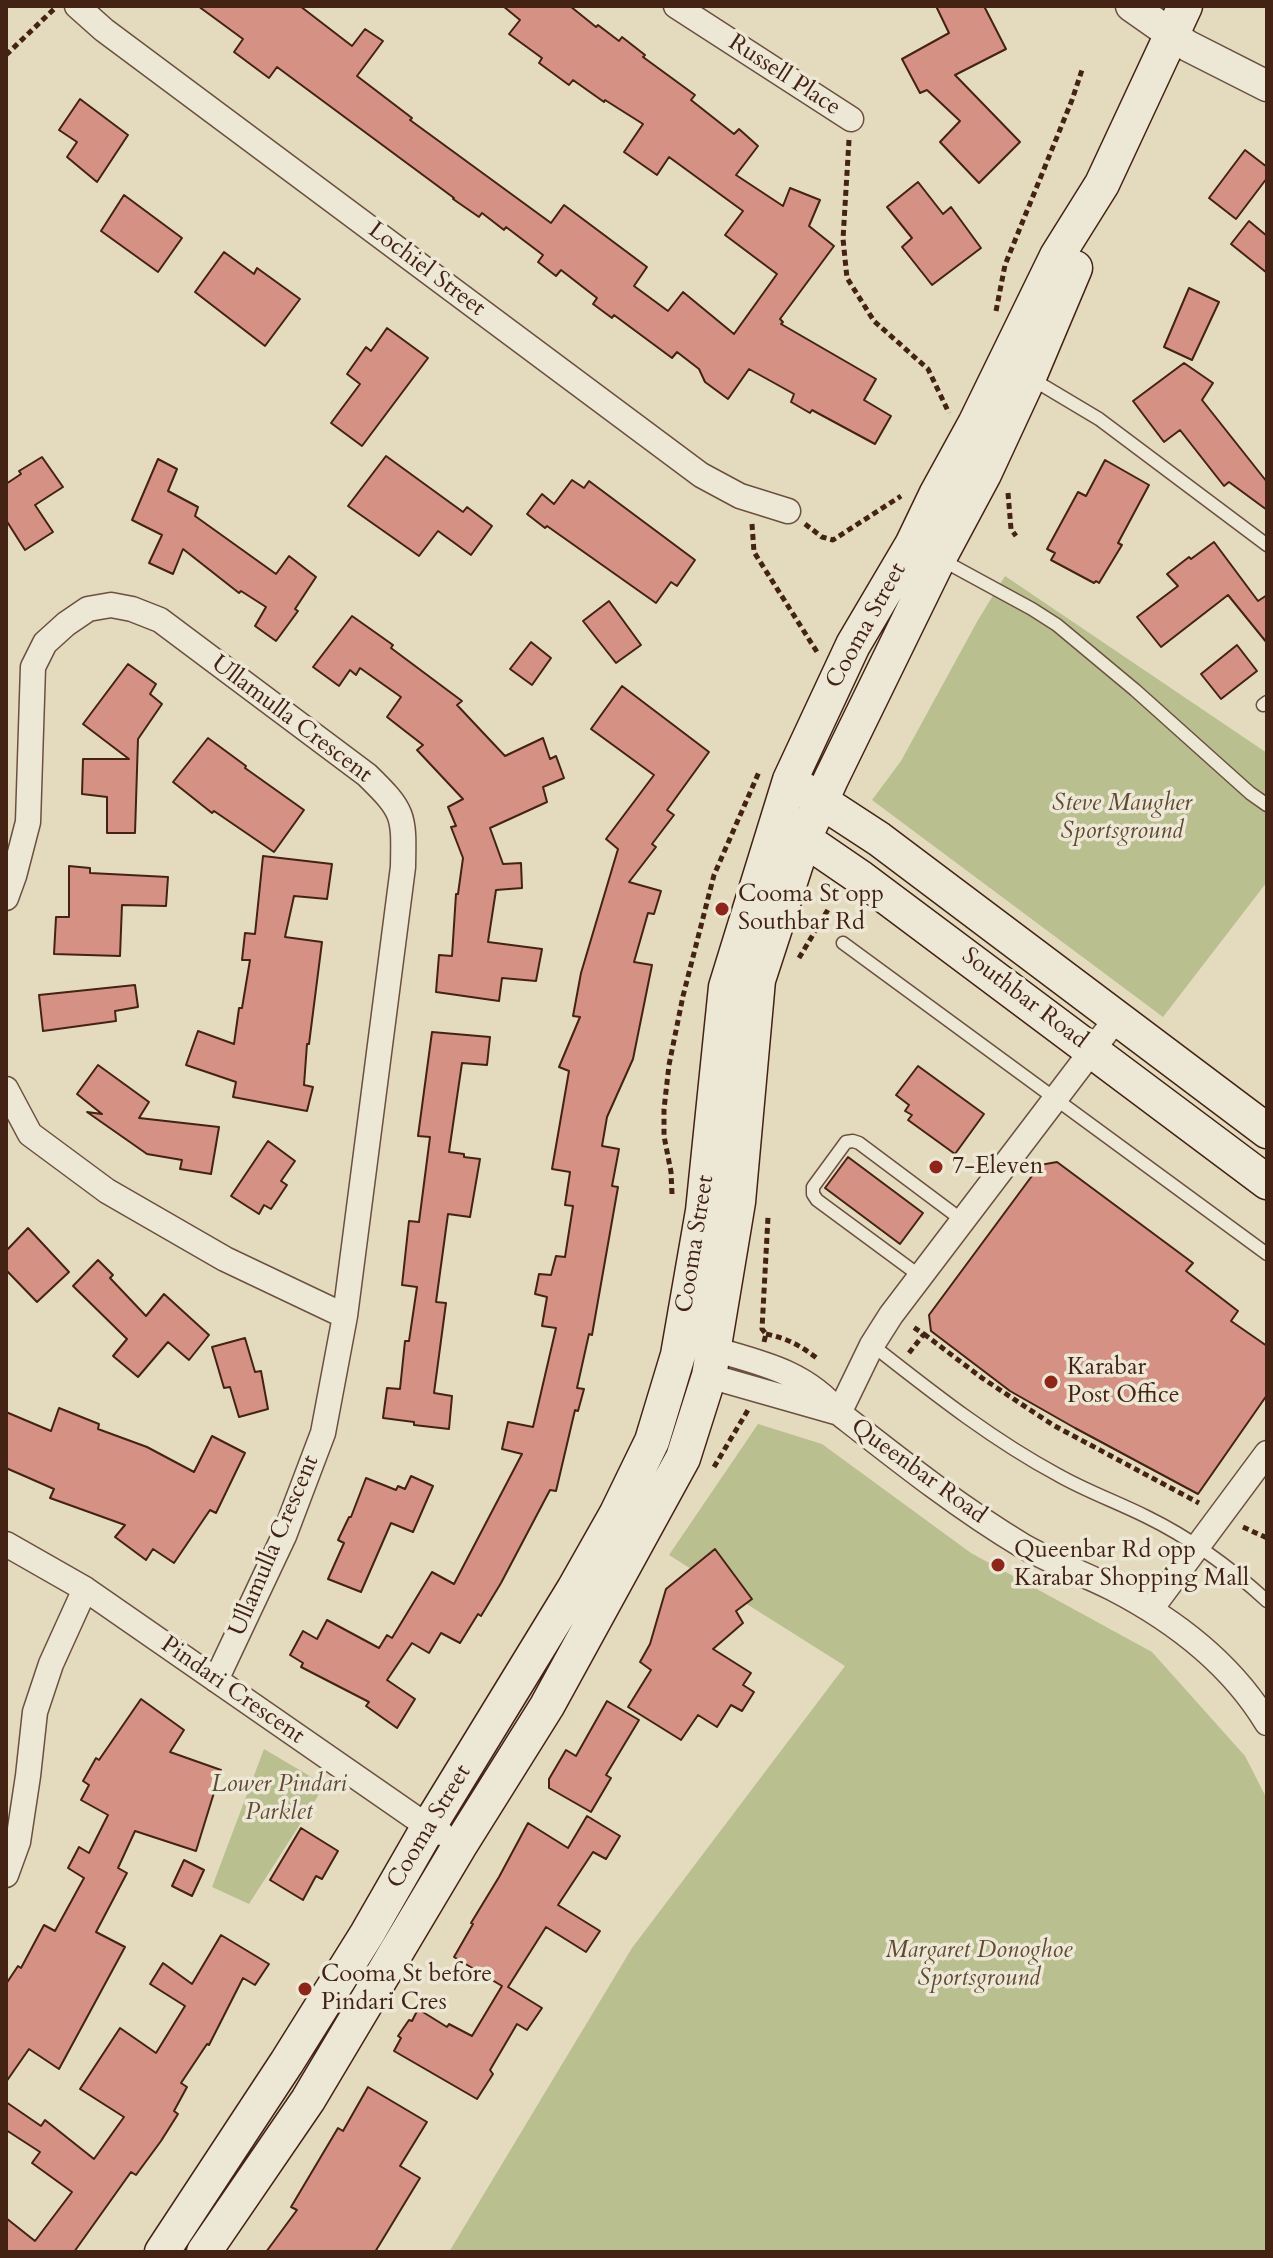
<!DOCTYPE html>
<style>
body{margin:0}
#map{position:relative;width:1273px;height:2258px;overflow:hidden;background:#e4dbbf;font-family:Cardo,serif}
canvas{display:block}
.frame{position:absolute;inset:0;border:8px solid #442214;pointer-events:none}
</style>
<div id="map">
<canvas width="1273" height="2258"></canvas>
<div class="frame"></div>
</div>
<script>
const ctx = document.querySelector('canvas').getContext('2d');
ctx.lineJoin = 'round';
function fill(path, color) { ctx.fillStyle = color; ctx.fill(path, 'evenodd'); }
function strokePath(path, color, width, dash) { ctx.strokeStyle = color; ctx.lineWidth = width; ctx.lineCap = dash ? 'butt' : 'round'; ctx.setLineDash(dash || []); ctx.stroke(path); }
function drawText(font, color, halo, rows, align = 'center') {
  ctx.font = font + ' Cardo,serif'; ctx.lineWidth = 7; ctx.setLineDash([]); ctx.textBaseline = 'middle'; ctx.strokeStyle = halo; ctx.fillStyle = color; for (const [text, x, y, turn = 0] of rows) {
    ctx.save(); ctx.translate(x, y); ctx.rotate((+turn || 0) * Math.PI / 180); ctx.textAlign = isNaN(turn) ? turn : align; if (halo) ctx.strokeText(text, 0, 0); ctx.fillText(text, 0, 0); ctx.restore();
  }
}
fill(new Path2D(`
 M1005,576L1267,753V882L1163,1017L872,800L901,761L978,620Z
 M758,1424L822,1444L971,1553L1152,1652L1245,1756L1267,1799V2252H449L632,1948L845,1666L669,1555Z
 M264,1749L325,1785L249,1904L212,1887Z`), '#b9bf8f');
const building = new Path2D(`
 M198,6H300L352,46L365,29L383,41L357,76L412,118L410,120L551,223L564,205L647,267L634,286L668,311L683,292L734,334L777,274L725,235L743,211L669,157L657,175L624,152L643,124L605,100L604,102L573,80L569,85L539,63L542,58L509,34L520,20L503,6H570L596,27L598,25L619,41L622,37L645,55L643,57L695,95L691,100L734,134L739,129L758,146L736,175L783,206L790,188L820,200L809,226L834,246L780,319L783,322L781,324L876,379L864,400L891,416L875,444L812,410L810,413L791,402L794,394L749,369L728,399L705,382L699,369L677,352L672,358L614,315L612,318L593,304L597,298L561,270L556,276L538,262L543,255L506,227L504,230L482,213L479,217L453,199L454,198L277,67L269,78L234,52L243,39Z
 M936,6H984L1006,49L955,75L1020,142L979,183L940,142L960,121L927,90L920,93L902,59L949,33Z
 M80,99L128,135L97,182L67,157L77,142L59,130Z
 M1245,150L1267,167V178L1236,219L1209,198Z
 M918,182L943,214L951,207L981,248L932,285L902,247L912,238L887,207Z
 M124,195L182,238L158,272L101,231Z
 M1249,221L1267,236V273L1231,244Z
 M224,252L254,274L257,268L300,299L265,346L195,292Z
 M1189,288L1219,302L1192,360L1164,347Z
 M387,328L428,358L362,446L331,423L360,384L347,374L366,347L371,351Z
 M1184,363L1213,383L1202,400L1267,482V510L1229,482L1224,486L1180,430L1164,442L1133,401Z
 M386,456L463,512L467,507L492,526L471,555L438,531L419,556L348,506Z
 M42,457L63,487L35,505L53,532L25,550L6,520V484L21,474L19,471Z
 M158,459L177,469L168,491L198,507L195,516L276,574L289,556L316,577L295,609L298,611L276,641L255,626L266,607L241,591L239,593L183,549L173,574L149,563L162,535L132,520Z
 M1105,460L1149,485L1118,543L1122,545L1099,583L1096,581L1094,583L1051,560L1055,553L1047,549L1078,492L1086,496Z
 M572,480L584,488L589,481L695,560L677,586L671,582L656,603L547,526L545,528L527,514L542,494L554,504Z
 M1214,542L1258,601L1267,595V643L1228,595L1161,647L1137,617L1178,586L1167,574L1189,557L1191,559Z
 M609,601L641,645L616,663L583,621Z
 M352,616L393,645L391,648L462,701L457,705L505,756L543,738L550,759L556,756L564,778L543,787L547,802L490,828L503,864L521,863L522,888L496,890L488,942L542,949L536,981L502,978L499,1001L436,992L439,955L452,956L456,894H458L463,858L451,827L456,826L448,807L463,799L417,750L423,745L387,717L401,697L360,668L356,675L350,670L339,686L313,667Z
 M531,642L551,658L532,685L510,669Z
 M1237,645L1257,671L1221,699L1201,674Z
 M128,664L156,684L150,694L162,704L138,739L135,833H107V797L82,794L83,759H129L83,724Z
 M622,686L709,752L667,810L674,815L652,844L656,847L629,882L661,891L654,914L648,913L634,962L652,965L633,1059L607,1117L602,1146L619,1149L612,1186L618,1187L592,1335L589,1334L577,1388L584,1389L578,1411L575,1410L556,1491L550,1490L501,1583L481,1616L478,1614L460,1643L441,1633L429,1653L412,1643L387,1680L415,1699L397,1728L366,1706L369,1702L301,1667L303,1663L290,1655L303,1631L317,1639L327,1620L379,1648L387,1635L392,1638L432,1572L454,1584L522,1454L502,1449L508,1422L533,1427L556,1328L542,1326L547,1297L535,1294L539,1274L551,1275L556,1256L565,1257L573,1206L565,1205L570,1172L552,1169L569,1071L559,1067L580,1017L573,1016L581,973L618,849L606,839L654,775L591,729Z
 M208,738L246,766L245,768L304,810L274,852L214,811L212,813L173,782Z
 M263,856L332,864L327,899L294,896L285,937L322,942L309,1044H307L304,1085L313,1087L307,1111L233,1097L236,1082L186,1065L198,1031L234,1044L239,1008H242L250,960H242L245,933L255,934Z
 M69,866L90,868V873L168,877L166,906L122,905L120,956L54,954L56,917H69Z
 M135,985L138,1007L115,1011L116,1021L43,1031L39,995Z
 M432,1032L490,1037L487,1065L462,1063L449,1152L464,1154V1157L480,1159L470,1217L448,1214L436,1302L446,1303L434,1393L452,1396L449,1429L414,1425V1422L383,1418L387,1388L400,1389L405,1341H409L417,1287L402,1285L409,1221L419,1222L430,1137L418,1136Z
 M98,1065L149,1102L139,1118L219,1127L211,1174L180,1169L182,1160L147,1154L87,1112L102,1114L77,1094Z
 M918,1066L984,1114L955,1154L908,1120L912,1115L905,1111L909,1105L896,1095Z
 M268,1141L295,1161L281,1181L287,1185L271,1209L264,1205L259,1214L231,1196Z
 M848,1157L923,1213L900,1244L825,1188Z
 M1057,1162L1193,1263L1186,1271L1238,1311L1231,1321L1267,1346V1395L1198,1494L1075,1428L1010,1391L931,1331L929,1315L1040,1165Z
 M28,1228L69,1272L37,1302L6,1270V1251Z
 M98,1260L113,1275L110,1278L146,1316L164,1294L209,1335L189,1360L168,1342L138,1377L113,1356L127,1339L73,1286Z
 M245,1338L255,1372L261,1371L268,1409L239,1417L230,1387L224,1388L212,1347Z
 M59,1408L99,1424L98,1429L147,1447L194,1472L212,1436L245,1453L216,1513L210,1510L174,1563L153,1549L146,1560L115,1537L125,1525L50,1498L54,1489L6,1468V1412L51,1431Z
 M411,1476L433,1486L413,1532L391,1523L361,1592L328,1579L344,1543L338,1540L349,1517H351L366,1478L396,1490L398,1486L405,1489Z
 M715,1549L752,1599L736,1611L743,1623L713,1649L751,1673L743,1685L754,1692L742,1711L731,1705L717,1727L698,1715L681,1740L628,1707L651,1670L640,1662L650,1644L666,1589Z
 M141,1699L184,1730L170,1752L221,1770L196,1851L135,1831L118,1868L127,1873L96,1932L125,1947L59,2069L29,2049L6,2082V1984L18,1966L21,1968L44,1925L55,1931L84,1878L68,1868L79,1847L89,1853L108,1815L81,1800L89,1785L83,1781L96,1758L99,1760Z
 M607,1701L639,1720L606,1775L611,1778L591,1812L549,1788V1779L566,1750L576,1756Z
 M587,1816L620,1836L606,1859L593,1852L558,1905L600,1931L586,1952L546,1927L508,1987L542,2008L527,2030L517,2024L490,2070L493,2074L477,2099L394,2051L401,2038L398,2036L409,2020L412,2021L418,2009L447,2027L449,2024L472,2036L502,1986L454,1957L473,1924L471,1923L499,1877L528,1823L568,1848Z
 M301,1828L338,1851L322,1879L316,1876L303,1900L270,1880Z
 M184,1860L204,1870L192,1896L172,1886Z
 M221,1935L269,1964L255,1985L243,1978L209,2045L207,2044L181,2083L187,2087L174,2111L178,2114L161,2141L136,2175L131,2172L74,2252H6V2218L35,2241L72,2192L32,2163L40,2152L6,2130V2102L41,2126L45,2120L94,2159L124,2117L80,2089L120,2028L156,2053L185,2006L150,1984L163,1963L192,1984Z
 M368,2087L427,2122L400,2166L420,2178L375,2252H266L297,2210L291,2207L338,2128L343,2131Z`);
fill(building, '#d49184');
strokePath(building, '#442214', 2);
const service = new Path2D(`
 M1032,379L1099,419L1267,545
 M942,560L1032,609L1057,625L1135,690L1250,793L1267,805
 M1263,705L1267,702
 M843,943L1267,1254
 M920,1276L817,1200L813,1194V1187L846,1142L853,1141L859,1143L962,1220
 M872,1345C932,1392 991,1439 1058,1475C1086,1491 1117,1502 1147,1517C1190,1538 1231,1568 1267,1601`);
const minor = new Path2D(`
 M77,6L104,30L701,475L740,496L788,511
 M676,6L851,119
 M6,898L14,876L28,822L33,667L45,643L66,624L88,609L111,605L132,609L160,620L367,775C405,812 404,815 403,867L345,1316L323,1433L284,1536L216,1680
 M6,1089L30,1134L107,1191L225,1259L345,1316
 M713,1349C761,1363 806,1372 839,1413C899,1460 958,1507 1023,1546C1051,1562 1082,1573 1112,1588C1174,1620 1230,1662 1267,1723
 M709,1376L839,1413
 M839,1413L872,1345L891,1315L1116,1019
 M6,1544L85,1589L414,1817L441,1833
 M1151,1609L1267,1453
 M6,1875L18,1842L28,1776L35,1712L51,1664L85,1589`);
const tertiary = new Path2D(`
 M1131,6L1188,46L1267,86`);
const secondary = new Path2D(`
 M804,790L879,839L1267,1131
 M786,831L804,839L861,878L1267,1182
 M162,2252L287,2062L367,1934L429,1826L574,1589L617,1513L652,1441L678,1355L703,1211L726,987L790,780L853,645L912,545L936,495L975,424L1057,256L1102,184L1185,6
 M204,2252L308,2100L460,1845L547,1706L683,1458L709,1376L738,1202L758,980L804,839L831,779L939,558L984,474L1029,377L1075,268`);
strokePath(service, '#6c503f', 15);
strokePath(minor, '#6c503f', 27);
strokePath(tertiary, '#6c503f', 33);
strokePath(secondary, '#442214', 37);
strokePath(new Path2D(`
 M6,55L54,9
 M849,140L843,239L847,278L874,321L928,369L949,413
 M996,311L1005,265L1072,100L1083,67
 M1008,493L1011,529L1016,536
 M752,524L754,552L817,652
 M805,524L822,537L833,540L901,496
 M799,958L829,908
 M672,1194L671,1172L664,1136V1109L669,1065L683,996L714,875L759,772
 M766,1334C787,1338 801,1346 818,1359
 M924,1334L982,1378L1053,1425L1199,1503
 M764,1342L766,1334L762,1329L768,1217
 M909,1353L924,1334L913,1327
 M714,1467L748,1410
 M1243,1527L1267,1538`), '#442214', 5, [6, 4]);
strokePath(service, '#ede8d5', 12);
strokePath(minor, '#ede8d5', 24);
strokePath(tertiary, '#ede8d5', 30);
strokePath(secondary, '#ede8d5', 34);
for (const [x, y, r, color] of [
 [722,909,8,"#8f2418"],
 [936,1167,8,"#8f2418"],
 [1051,1382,8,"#8f2418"],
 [998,1565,8,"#8f2418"],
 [305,1989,8,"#8f2418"]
]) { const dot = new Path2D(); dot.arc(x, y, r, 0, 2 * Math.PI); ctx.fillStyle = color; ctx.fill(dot); strokePath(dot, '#ede8d5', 3); }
drawText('24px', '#442214', '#ede8d5', [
 ["Russell Place",784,76,33],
 ["Lochiel Street",426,270,37],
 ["Cooma Street",867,626,-61],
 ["Ullamulla Crescent",291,720,37],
 ["Southbar Road",1024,999,37],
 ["Cooma Street",696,1244,-81],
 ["Queenbar Road",918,1472,36],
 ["Ullamulla Crescent",275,1546,-67],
 ["Pindari Crescent",232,1691,35],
 ["Cooma Street",430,1827,-59]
]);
drawText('italic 24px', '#614933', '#ede8d5', [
 ["Steve Maugher",1122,804],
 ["Sportsground",1122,832],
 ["Lower Pindari",279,1785],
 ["Parklet",279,1813],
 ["Margaret Donoghoe",979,1951],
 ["Sportsground",979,1979]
]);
drawText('24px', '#442214', '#ede8d5', [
 ["Cooma St opp",738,895],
 ["Southbar Rd",738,923],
 ["7-Eleven",952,1167],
 ["Karabar",1067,1368],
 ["Post Office",1067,1396],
 ["Queenbar Rd opp",1014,1551],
 ["Karabar Shopping Mall",1014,1579],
 ["Cooma St before",321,1975],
 ["Pindari Cres",321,2003]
], 'left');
</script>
